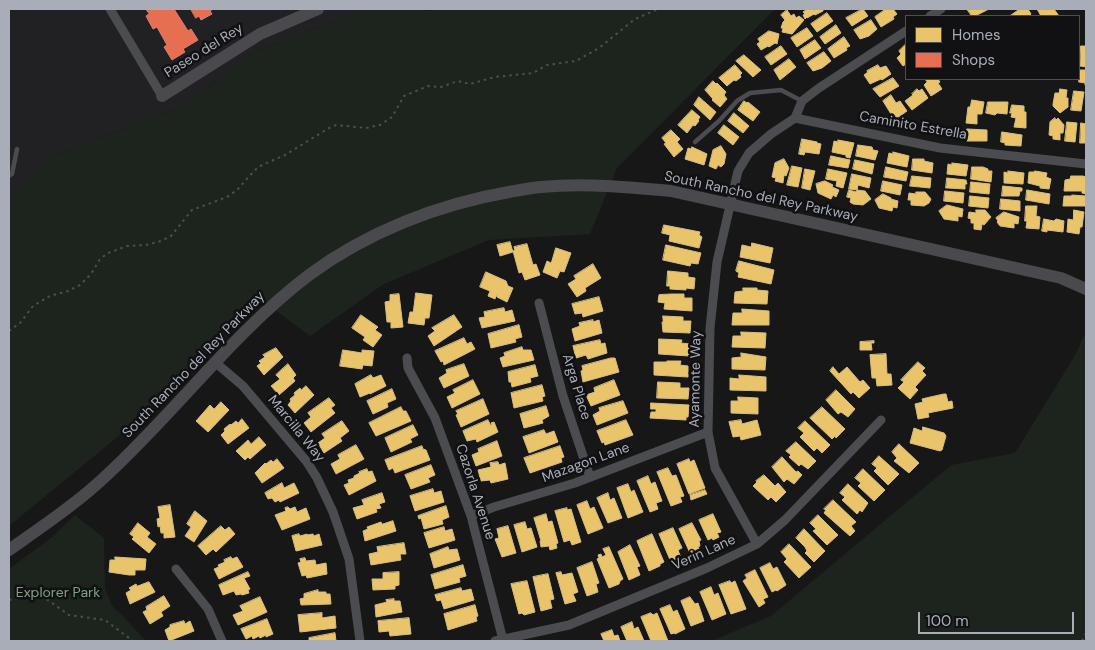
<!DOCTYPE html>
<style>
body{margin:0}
#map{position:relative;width:1095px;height:650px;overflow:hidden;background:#171717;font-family:"DM Sans",sans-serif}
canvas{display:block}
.frame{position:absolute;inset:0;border:10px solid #a8adb8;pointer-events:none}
.legend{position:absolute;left:905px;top:15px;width:175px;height:65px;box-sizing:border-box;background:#111113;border:1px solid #4d4f55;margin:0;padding:6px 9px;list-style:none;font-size:15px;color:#a8adb8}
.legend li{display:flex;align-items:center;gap:10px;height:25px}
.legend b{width:25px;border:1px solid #4d4f55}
.scale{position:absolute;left:918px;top:612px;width:156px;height:22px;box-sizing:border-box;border:2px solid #a8adb8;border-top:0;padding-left:6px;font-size:15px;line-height:18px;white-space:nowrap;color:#a8adb8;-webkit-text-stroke:4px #111113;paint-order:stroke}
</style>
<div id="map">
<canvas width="1095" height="650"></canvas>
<div class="frame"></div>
<ul class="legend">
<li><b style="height:14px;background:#e9c46a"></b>Homes</li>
<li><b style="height:14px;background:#e76f51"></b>Shops</li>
</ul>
<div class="scale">100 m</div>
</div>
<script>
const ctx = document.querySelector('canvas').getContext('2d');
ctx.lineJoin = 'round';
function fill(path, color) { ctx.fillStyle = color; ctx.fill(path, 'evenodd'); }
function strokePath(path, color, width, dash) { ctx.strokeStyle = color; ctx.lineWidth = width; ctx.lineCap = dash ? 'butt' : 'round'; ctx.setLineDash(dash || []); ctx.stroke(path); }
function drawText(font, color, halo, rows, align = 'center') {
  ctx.font = font + ' "DM Sans",sans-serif'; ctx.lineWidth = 5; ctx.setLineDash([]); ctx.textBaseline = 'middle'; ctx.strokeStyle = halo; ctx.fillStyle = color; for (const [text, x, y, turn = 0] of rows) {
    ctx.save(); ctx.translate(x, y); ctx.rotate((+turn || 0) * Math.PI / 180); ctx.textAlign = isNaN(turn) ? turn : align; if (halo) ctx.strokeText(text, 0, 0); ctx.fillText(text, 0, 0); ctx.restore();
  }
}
fill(new Path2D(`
 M9,9H365L254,52L182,107L52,156L13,199L9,200Z`), '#212123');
fill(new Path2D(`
 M365,9H419L427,11L437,9H775L617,168L590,234L489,240L384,284L310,336L259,298L159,403L9,526V200L13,199L52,156L182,107L254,52Z
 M1086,332V641H711L771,616L951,465L1015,453L1074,357Z
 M75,515L104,538L105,589L113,607L122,615L146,641H9V569L51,538Z`), '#1d241e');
const homes = new Path2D(`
 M805,9H823V11L815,15L814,14L807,18V17L805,19L803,15L805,14L803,12L806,10Z
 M863,9L868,16L852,26L846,18Z
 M886,9H893L897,14L893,17L894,19L881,27L875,17Z
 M967,9H989L975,16H972Z
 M1020,9H1028L1031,14L1029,16H1010Z
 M1035,9H1054L1059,16H1041L1037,9Z
 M787,10L791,16L794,14L796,18L799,16L804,20L792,34L782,32L783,28H781L783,22L785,20L781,15Z
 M827,13L833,21L817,32L811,24Z
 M871,20L877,29L869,36L860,39L854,30Z
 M836,25L841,33L825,44L820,37Z
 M807,28L813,36L797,47L791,38Z
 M769,31L779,34L777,44L775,43L769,47L768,46L761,50L757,44L760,42L758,39Z
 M844,37L850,46L846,48L847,50L834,58L828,49Z
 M815,40L821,48L805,59L800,50Z
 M906,44V64L903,66L897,58L901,54L899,51Z
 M781,46L787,54L771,65L765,57Z
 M1081,46H1086V67L1080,66Z
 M824,52L831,61L822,68L813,71L807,63Z
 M744,55L761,70L753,77L736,61Z
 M789,59L796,67L780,80L774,70Z
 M735,65L742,73L740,75L741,77L736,81L734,80L727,86L719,78Z
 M878,65L880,68L886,66L891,74L882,80L881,79L870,84L864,75L868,72L867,71Z
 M1080,70H1086V85H1085V83L1079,82Z
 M893,78L899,86L880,97L873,89Z
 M925,79H938L940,82L938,83L942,89L931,96L924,85L927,82Z
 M713,81L716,84L717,83L726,92L724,95L727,99L720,107L712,100L713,99L705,90Z
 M917,89L919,91L922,89L928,98L912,110L905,101L913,95L912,94Z
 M1060,89L1067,90L1066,98H1068V107L1060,113L1053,106V104L1055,93H1059Z
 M1074,91L1084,92L1081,111L1071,110Z
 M891,95L896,103L900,101L907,111L897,118L893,113L891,114L883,101Z
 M699,97L716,112L710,120L694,105Z
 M972,100L984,102L982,114H977V124L966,123L968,107H970Z
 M744,101L747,103L748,102L760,112L753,121L738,110Z
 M988,102H1008L1007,114L997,113L995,115L986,113Z
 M1012,105L1024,106V112H1026V128L1014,127L1016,118L1011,117L1012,113H1010Z
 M692,110L700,117L698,120L699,121L695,126L693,125L687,133L678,125Z
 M734,113L749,126L743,133L728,121Z
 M1055,118L1056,120L1058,118L1064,125L1063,133H1060V140L1053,139V136L1049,135L1050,122Z
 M1067,122L1077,123L1075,142L1065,141Z
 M1081,123L1086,124V143H1080Z
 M724,125L739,137L733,145L718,133Z
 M967,129L987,130V141H967Z
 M671,130L680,139L677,142L683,149L674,157L664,144L666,143L662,138Z
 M1002,132L1022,135L1021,146L1005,145V143L1001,142Z
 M802,139L817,142V143L821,144L819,154L805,152L804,155L799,154Z
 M838,140L854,143L850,158L846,157V155L832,152L834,141L838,142Z
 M858,145L872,147L873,150L878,151L875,160L856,156Z
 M721,146L726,154L724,164L721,167L718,165L716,169L709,166L713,150Z
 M692,147L707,154L704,165L685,159L688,148L691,149Z
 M893,152L909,156L907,167L887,163L889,153L893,154Z
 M831,156L850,160L848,168L829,165Z
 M784,159L789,168L786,176L784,175L783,183L775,181L776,178L772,177L775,163Z
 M913,159H924V161L933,163L932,173L912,170Z
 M855,160L874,164L872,174L853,169Z
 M952,163L968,165L966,176L947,174L948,164L952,165Z
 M792,166L802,168L798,187L787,185Z
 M886,167L908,172L906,181L884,177Z
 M972,167H983L988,169V171H992L991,182L971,179Z
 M805,169L815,171L810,190L802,188Z
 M828,169L847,173L843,188L836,186L837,181L826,179Z
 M1008,171L1024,173L1023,184L1004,183V172L1008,173Z
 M1035,171L1047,173L1046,177L1051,179L1049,189L1040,188V186L1028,183L1029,172H1034Z
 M852,174L871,178L869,188L858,185L857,190L849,189Z
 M912,176L931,178L930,188L910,186Z
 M1071,176H1083L1086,177V194L1082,193V191H1064L1065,180L1070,179Z
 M947,178L966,180L967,184H965V189L948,188H946Z
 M825,181L833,185L832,187L839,190L836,197L833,195L831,199L818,193L816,184Z
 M883,181L902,185L900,195L881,191Z
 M971,182L990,184L989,194L970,192Z
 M1003,186L1022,188V191H1020L1019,196H1002Z
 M849,190L856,192L857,190L865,191L871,199L863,205L853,204L850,202L851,198L847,197Z
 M1027,190L1050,194L1049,204L1026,200Z
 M945,191L964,193L963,203L944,201Z
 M916,192H925L931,199L929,203L924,206L911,205V200H908L909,193L916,194Z
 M883,194L891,198V199L898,201L897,208L893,207L892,211L879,208L875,200Z
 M1072,195L1086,196V206H1063L1064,196H1072Z
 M970,196L989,198L988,208L969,206Z
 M1001,199L1020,201V211L1000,209Z
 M947,205L963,209L962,217L958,216V221L944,219L939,211Z
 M1026,206H1037L1036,216L1040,217L1039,229L1026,228L1027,221H1025Z
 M976,210H985L991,217L984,225L982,224L981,230L974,229V223H971V219L968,218L969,212L976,213Z
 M1074,210L1084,212L1082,227H1080L1079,234L1067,232L1068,219L1073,220Z
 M1004,212L1019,217L1018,224L1014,223V228L1000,226L997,222L998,221L996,218Z
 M1044,219L1054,221L1056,219L1064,221L1063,232L1047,230V232L1042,231Z
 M664,225L700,232L699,235L702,237L699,248L669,241L670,235L662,233Z
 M510,242L513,252L500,256L497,245Z
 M752,243L773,248L770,263L740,257L742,245L751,247Z
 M527,244L533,265L536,264L540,275L525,280L522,272L519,273L513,251L515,250L514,247Z
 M666,245L701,253L698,264L691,263L690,266L663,260Z
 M556,248L571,253L564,272L560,271L557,278L543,272L547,261L551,263Z
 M739,261L774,270L771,284L738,277L739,273L736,271Z
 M593,264L601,278L585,288L586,291L577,297L568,284L576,279L574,276Z
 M668,271L688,273V277L695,278L694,289L686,288V290L670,289V286H667Z
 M486,272L506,281L508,286L513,288L507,302L497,297V294L495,299L488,296L490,291L480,287Z
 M743,288H757V290L768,291L767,304L734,303L735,292L743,291Z
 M416,293L432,295L429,318H425L424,325L408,323L410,312H413Z
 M399,294L403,327L391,328V322H387L385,302L390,301V295Z
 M671,294H684V298H692V311L664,309L665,303L658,302L659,295Z
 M599,297L603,311L583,317L582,313L575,314L572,304Z
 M504,308L505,312L512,310L515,321L482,328L479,318L485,317L484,312Z
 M742,309L769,311V325H732L733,313H742Z
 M361,315L378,327L375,330L382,335L373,347L363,340L365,337L352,328Z
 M454,315L462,327L434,346L428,336L435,331L432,328Z
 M663,316L683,317V321H691L690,333L663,332L662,322H663Z
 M593,320V322L599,320L602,333L575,341L572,329L580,326L579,323Z
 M519,325L522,337L515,339L516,342L491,348L488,334Z
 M741,332L766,333L765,348L732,347L733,336H741Z
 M464,338L467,344L471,342L475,349L444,365L443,361L441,362L435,351Z
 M659,339L682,340L681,343L690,344L689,356L659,354Z
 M600,340L601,344L605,343L607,353L588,359L586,355L576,358L573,346Z
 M874,341V343H871L872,350H860V342Z
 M522,347L523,350H531L534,360L503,367L500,358L505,356L504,353Z
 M276,348L283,357L264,375L257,366L261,363L259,361L265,357L263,355Z
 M343,350L362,353V350L374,351L372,366L363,365L362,369L340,366Z
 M741,353L766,357L765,370L732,369V358L741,357Z
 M886,354L887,374H891L892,385L877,386L876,378H872L870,355Z
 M611,358H615L619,372L583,382L581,371L583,370L582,366Z
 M667,361H681L680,365L688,366V377L654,375V362H667Z
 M918,362L925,368L922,371L926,375L915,387L918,390L910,399L898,388L904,382L901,380Z
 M288,364L296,375L293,378L295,381L279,395L271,386L280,379L276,375Z
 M464,364L469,376L444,388L439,378L447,373L446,370Z
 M535,365L538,376L530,378L531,382L512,387L511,382H509L508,372Z
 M833,367L839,374L847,367L860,382L863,380L870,388L859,398L853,392L851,394L830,371Z
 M371,375L373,378L381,375L386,386L370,394V393L360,397L355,384Z
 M739,375L766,377V391L730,390V378L739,379Z
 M473,380L480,394L452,408L447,397L455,393L453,390Z
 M614,380L620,395L591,406L586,395L595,392L594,388Z
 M658,382L680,383V388H689L688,399L657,398Z
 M542,385L545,396L542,397L543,401L514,408L511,393Z
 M306,386L314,395L295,413L288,405L291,401L290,399L295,395L294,393L300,388L301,390Z
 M392,389L396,399L387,403L388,407L373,414L367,401Z
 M836,390L855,409L848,417L841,412L838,414L826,400Z
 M944,394H946L948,402L952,401L953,408L928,413L929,417L918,419L915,404L923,402L922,399L926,398Z
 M738,397L758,398V414L731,413V401H738Z
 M329,398L335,405L331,408L335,413L311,432L304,423L311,417L308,413Z
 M483,399L489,414L461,427L456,415L458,414L456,411Z
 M623,401L628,413L597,425L593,415L600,411L599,408Z
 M221,402L229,410L208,432L196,421L210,405L214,409Z
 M651,403L689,405L688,417H686V420L650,418L651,412H656V409H651Z
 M546,406L549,416L542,420L543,423L524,428L520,414Z
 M401,407L403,411H406L411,421L376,436L369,423Z
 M822,407L845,429L836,438L835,436L832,439L810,418Z
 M242,419L249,428L228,444L221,435L225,431L224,429L230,424L231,425L236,421L238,423Z
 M488,420L491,426L492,425L491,423L494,422L498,432L477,442L476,439L467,441L463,431Z
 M626,420L633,435L605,445L604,442L602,443L597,431Z
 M741,420L742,424L757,420L761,435L741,440L740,436L733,437L729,422Z
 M342,421L349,431L340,438L342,441L324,453L318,443L325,438L322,434Z
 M805,421L830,445L822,453L817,448L814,451L800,437L804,433L798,428Z
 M413,425L418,435L410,439L412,442L391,452L385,438Z
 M923,427L944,433L946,436L942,450L940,451L910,443L914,428L922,431Z
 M544,430L546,434L554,431L558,442L529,453L523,437Z
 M259,437L266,445L250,459L248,457L245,460L236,451L248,440L251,444Z
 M497,441L502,456L476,466L472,455L479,452L478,449Z
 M796,442L816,461L808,469L801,464L799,466L789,457L791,455L786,451Z
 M899,444L919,463L909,473L894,461L897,458L892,452Z
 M356,445L364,459L336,474L331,464L340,459L338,455Z
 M422,446L423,449L426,450L430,460L395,473L393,468L389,470L385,460Z
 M560,446L564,457L561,458L562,462L530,473L524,458Z
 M879,456L899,474L888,485L874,471L877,468L872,464Z
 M782,457L796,472L798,471L802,475L794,484L787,479L784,482L772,467Z
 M277,459L284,468L262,483L255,473L265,463L266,464L271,460L273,462Z
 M689,459L690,462L694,460L705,488L689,494L677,464Z
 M498,462L499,465L505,463L508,479L491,483L490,480L481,481L478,470L491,467L490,463Z
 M431,465L435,475L428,478L430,482L411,489L405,475Z
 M668,468L672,476L676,475L684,496L680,497L682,502L671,506L657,472Z
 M367,469L368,472L372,471L376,481L349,495L344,485L349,483L348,480L354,478V476L360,473L359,472Z
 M863,469L885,490L874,501L858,486L861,483L855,478Z
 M764,475L775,486L778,483L786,492L776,502L771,497L768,500L753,486L757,482L756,481Z
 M648,476L651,484L655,482L662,501L656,503L658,509L650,512L637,481Z
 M282,483L284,488L294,483L299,493L280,502L279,500L275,502L272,498L268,499L265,493Z
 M628,484L631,492L634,490L643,512L628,518L617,488Z
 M848,484L868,503L862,512L860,510L857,514L842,500L845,497L840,493Z
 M433,489L434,493L441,491L444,502L415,511L410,496Z
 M705,490L707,494L691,500L690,495Z
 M382,493L385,502L379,504L381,508L376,509L377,512L357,519L353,508L364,505L362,500Z
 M608,493L610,500L614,498L622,518L608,523L597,498Z
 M833,500L856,522L851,526L855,531L850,536L824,513L826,510L824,509Z
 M587,501L590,509L594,507L603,528L588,534L577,505Z
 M170,505L175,537L164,538V533H161L160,526L158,527L157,519L160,518L158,507Z
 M446,506L449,517L442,520L443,524L424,529L421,518L419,519L418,516Z
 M288,507L290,509L295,507L297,512L306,508L310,519L282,530L275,515L286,511L285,508Z
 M567,508V510L571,509L581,542L572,545L570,540L564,542L555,511Z
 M195,511L207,521L194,542L185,536L191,527L187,524Z
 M546,514L548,522L552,521L558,543L556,544L557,548L550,550L549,546L541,547L540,541H541L534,518Z
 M713,514L721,532L717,533L719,537L713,540L712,538L708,540L699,520Z
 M818,515L838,535L827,545L813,531L816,529L810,523Z
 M393,521L396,531L365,541L363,531L368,529L367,527L381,522L382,524Z
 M525,522L527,529L531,528L537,547L522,552L514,525Z
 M138,523L150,533L147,537L156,544L149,553L132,539L134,537L130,534Z
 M692,523L701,540L699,541L700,546L698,547L699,549L690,553L679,529Z
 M221,526L225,530L229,527L235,534L216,552L213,549L206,555L198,546Z
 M508,526L516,553L502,557L495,539L499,538L497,529Z
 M444,527L445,531L452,529L455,540L429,548L424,533Z
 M673,528L682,548L678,550L681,558L671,562L659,534Z
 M804,529L825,551L814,562L805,553L807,551L805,547L796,538Z
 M299,534L300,536L307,534V535L313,534L314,536L319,534L322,545L296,551L292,536Z
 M652,534L664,562L660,564V566L649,571L637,541Z
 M404,543L406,554H400L401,560L371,565L369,554L378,552L377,547Z
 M789,544L811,567L799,578L784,562L787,559L781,552Z
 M630,545L640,566L637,567L640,575L629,580L618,552Z
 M448,547L449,550L457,549L460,560L434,568L430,554Z
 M609,547L623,579L620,581L619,584L609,588L597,559L599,558L598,555L601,554L602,557L606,555L603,549Z
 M115,557L146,559L145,570H135V575H129L109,572L110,560H115Z
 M231,557L232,559L237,557L243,567L219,579L214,569L219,567L218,565L225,562L224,560Z
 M305,558L306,561L315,560L316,565L326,563L327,574L307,578L306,575L302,576L298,563L301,562L300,559Z
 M592,562L599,583L596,584L598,592L587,596L577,568Z
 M770,563L773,569L777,567L786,585L777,591L776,590L772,592L760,568Z
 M463,565L466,576L459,578L460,582L435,589L431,575Z
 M755,570L768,597L763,599L765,603L759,607L743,581L747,578L745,575Z
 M248,572L250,576L244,578L250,589L248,590L249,593L242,595L241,594L236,595L234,591L223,595L219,585Z
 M399,572V585L395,586V589L373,590L372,579H383V573Z
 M561,572L562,575L572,573L578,592L573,594L576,601L565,604L556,573Z
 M548,574L554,599L550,600L552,608L541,611L533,577Z
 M527,581L535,612L524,615L522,613L519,614L511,584Z
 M730,581L731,583L735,581L746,609L731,614L719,585Z
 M149,582L155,592L130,604L126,593L131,590L129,588L136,584L137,586Z
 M711,587L714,595L718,593L726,614L712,620L700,592Z
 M461,588L462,591L471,589L474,600L444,609L441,600L437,601L435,595Z
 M318,590V592H326V594H330L331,604L301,605L300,599L304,598V594Z
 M164,596L170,606L161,612L163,616L150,624L143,612L147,610L146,607Z
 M260,597L267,612L238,625L233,615L243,611L240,606Z
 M690,597L695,604L698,603L704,621L691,626L681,601Z
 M394,599V601H400L402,612L376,617L375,605L387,602L386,600Z
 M475,605L478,616L476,617L477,621L448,630L444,614Z
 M670,605L673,612L677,610L685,629L675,634V633L671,634L660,609Z
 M322,613V618L335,616L336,628L300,632L298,615Z
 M651,613L653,615L657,613L668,641H651L641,617Z
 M409,618L411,634L390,636L389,631L379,632L378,621Z
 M267,619L273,634L266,637V635L260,638L259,636L253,639L252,636L246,639L241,629Z
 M184,621L185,624L190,621L194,631L169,641L165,630L170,627V625Z
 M632,622L634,629L638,627L644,641H627L621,627Z
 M612,630L614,636L618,635L620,641H604L601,634Z
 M335,633L336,641H309V638Z`);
fill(homes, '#e9c46a');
strokePath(homes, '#d6bd81', 1);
const shops = new Path2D(`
 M146,9H174L188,31L191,29L198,40L183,49L185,52L172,60L164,47L167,45L157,27L153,29L146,16L149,14Z
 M191,9H213L210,11L212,14L201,20L199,16L196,18Z`);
fill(shops, '#e76f51');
strokePath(shops, '#d48270', 1);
strokePath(new Path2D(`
 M9,331L20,323L33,306L50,296L68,291L80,285L91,274L100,259L108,253L127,246L146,245L161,241L171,236L192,210L227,197L237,190L255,170L262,165L285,155L329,128L336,125L366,128L380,125L392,117L404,96L428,86L441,87L458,81L470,84L495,77L533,73L547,65L576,61L599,48L635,19L658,9
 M9,600L33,595L45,598L69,615L105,620L133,641
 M1082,641L1086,633`), '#4d4e52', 2, [2.5, 4]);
strokePath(new Path2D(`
 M695,142L719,121L737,101L750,93L781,90L802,101
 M9,176L12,174L17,149`), '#4b4c50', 4.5);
strokePath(new Path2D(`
 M110,9L162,96
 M930,16L941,9
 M906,31L819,88L802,101L795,118L940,148L1086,164
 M539,303L563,396L590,477
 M407,358L408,368L435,418L471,516L503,640
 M216,363L243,386L307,462L317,478L333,512L349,559L360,641
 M471,516L494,507L575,483L708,432
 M757,544L715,468L708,432L710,328L717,262L738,171L749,153L771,134L795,118
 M176,569L208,609L222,641
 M495,641L569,625L707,568L757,544L785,520L881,420`), '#4b4c50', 9);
strokePath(new Path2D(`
 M162,96L260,34L318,9
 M9,550C43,526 79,502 109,473C178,409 234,332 309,275C367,232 439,204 509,192C520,190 530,188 541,187C584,183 628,187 671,191L1061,278L1086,289`), '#4a4a4e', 12);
drawText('14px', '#a8adb8', '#111113', [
 ["Paseo del Rey",204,51,-32],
 ["Caminito Estrella",913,126,10],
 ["South Rancho del Rey Parkway",761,197,12],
 ["South Rancho del Rey Parkway",194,365,-46],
 ["Ayamonte Way",696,379,-89],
 ["Arga Place",576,387,73],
 ["Marcilla Way",296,429,51],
 ["Mazagon Lane",586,463,-20],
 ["Cazorla Avenue",475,492,72],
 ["Verin Lane",704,553,-24]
]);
drawText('14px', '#7fa381', '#111113', [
 ["Explorer Park",58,593]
]);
</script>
